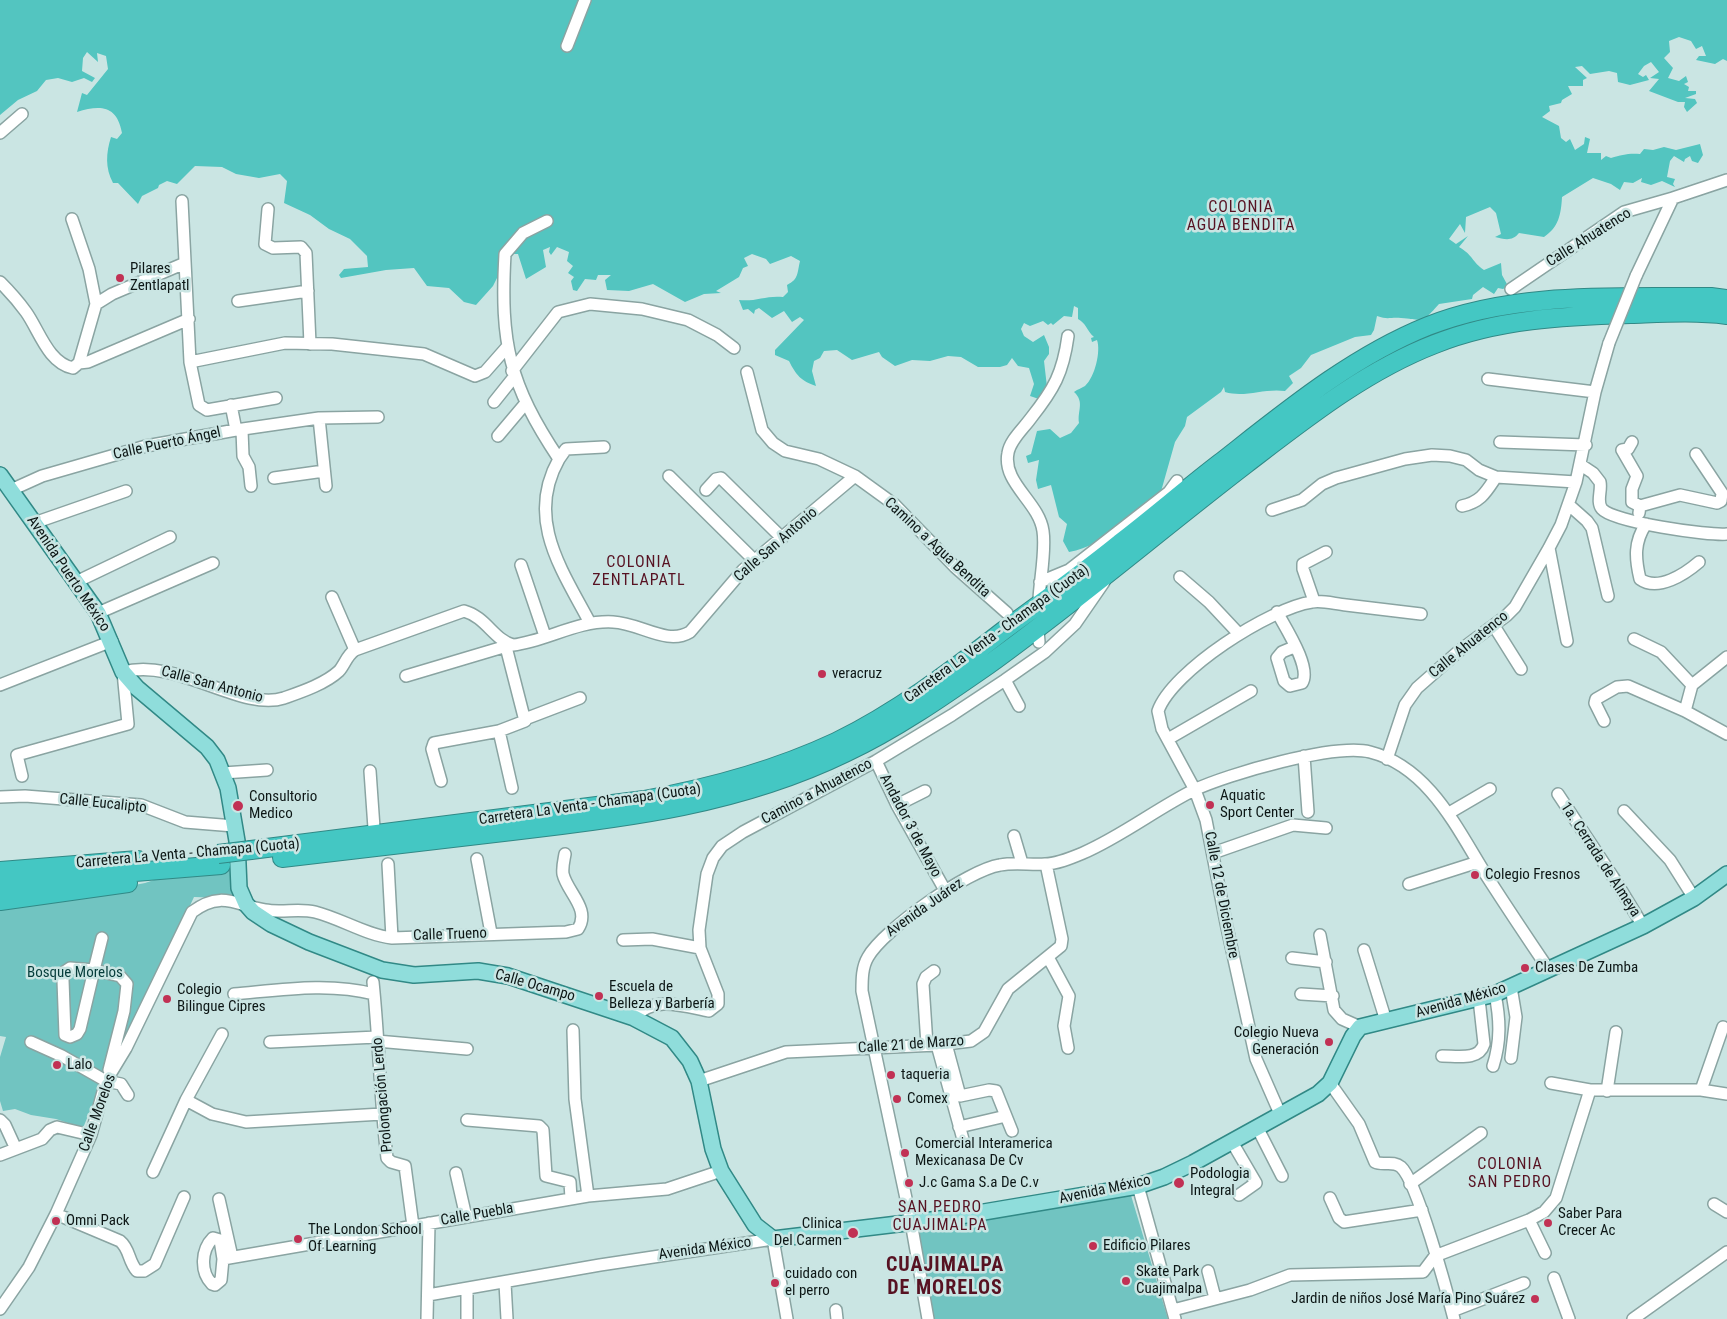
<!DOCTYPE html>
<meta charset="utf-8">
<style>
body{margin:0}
canvas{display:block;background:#cae5e3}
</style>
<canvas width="1727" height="1319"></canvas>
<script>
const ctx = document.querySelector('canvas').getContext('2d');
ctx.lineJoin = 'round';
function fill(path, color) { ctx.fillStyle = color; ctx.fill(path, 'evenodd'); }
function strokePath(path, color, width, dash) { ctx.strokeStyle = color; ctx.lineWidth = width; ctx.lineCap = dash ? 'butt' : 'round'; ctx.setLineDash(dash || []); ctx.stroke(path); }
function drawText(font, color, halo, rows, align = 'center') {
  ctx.font = font + ' "Roboto Condensed",sans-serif'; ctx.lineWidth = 5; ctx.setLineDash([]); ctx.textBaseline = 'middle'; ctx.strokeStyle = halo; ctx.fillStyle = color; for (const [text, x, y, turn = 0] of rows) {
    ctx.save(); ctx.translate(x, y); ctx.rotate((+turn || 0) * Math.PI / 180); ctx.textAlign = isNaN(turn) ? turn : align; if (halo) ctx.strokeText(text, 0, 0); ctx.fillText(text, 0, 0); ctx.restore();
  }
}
fill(new Path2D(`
 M231,868L235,885L233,895L223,898L194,897L154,983L98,1091L83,1128L56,1119L31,1115L15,1109L3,1111L0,1101V1057L6,1037L0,1036V908L35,904L145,883L172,874Z
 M1130,1192L1168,1319H928L911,1222Z`), '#71c4c1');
fill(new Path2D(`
 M0,0H1727V61L1723,59L1715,64L1696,60L1699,56H1706L1702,46L1696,49L1691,41L1679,37L1669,41L1670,52L1664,58L1673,68L1668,78L1679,81L1686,76L1688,82L1684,84L1689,87L1688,91H1696V94L1685,98L1695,99L1697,103L1687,112L1684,107L1685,102H1678L1649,91L1659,79L1650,78L1659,72L1651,62L1644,66L1638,74L1643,77L1646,75L1649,80L1630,85L1618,82L1617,73L1609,71L1590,74L1582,66L1575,67L1587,78L1583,80V86H1568L1572,94L1562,100L1561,103L1549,106L1550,111L1542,117L1559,126L1561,138L1566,142L1570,139L1575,150L1584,144L1585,137L1590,139L1587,153H1601V160L1606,156L1611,158C1622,155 1628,153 1640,154L1644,149L1653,150L1664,147L1676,150L1700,144L1703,155L1698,163L1692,161L1690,156L1685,159L1684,162L1674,156L1670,161L1667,177L1675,179L1673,184L1675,187L1662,181L1651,185L1641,182L1642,178L1633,183L1624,182L1620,190L1611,184L1593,178L1562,197C1561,214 1559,227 1544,237L1519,233C1512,242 1504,239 1495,237L1501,234L1496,213L1490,207L1466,217L1465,233L1460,224L1449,239L1456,244L1468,236L1459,247C1473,255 1472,262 1484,270L1501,263L1502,275L1508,286L1503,289L1498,288L1494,294L1483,287L1473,295L1472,299L1439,304C1421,324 1425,320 1401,318C1390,317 1388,320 1377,316L1374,330L1371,335L1355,337L1311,355L1301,368L1289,376L1293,383L1285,391C1264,388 1245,398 1225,392L1224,387L1221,392L1187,417L1185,426L1175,442L1160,495C1128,513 1108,545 1069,552L1063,541L1067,524L1059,517L1051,485L1038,489L1036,480L1039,460L1028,463L1026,456L1031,454L1037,431L1050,429L1060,438L1071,433L1079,423C1077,411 1085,402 1074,392C1078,389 1082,388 1085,386C1095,377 1101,351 1097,340L1092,342L1091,338L1094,337C1087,331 1086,323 1078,319V308L1074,306L1072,317L1064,316L1053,325L1051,323L1048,325L1043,321L1030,326L1024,323L1021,329L1024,336L1033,342L1044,335L1049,347V354L1044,361L1047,387L1042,400L1030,396L1034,384L1029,368L1018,366L1012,358L1007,365L1000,367H978L961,357L948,356L930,361L912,360L895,366L882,357L879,352L852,360L837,350L824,351L820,358L814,361L812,371L816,386C801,381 796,375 789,361L775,355V350L804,320L800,317L792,322L784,311L772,318L759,308L755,310L754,314L748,309L743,310L739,300C755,302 767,295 783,297L788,292L787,285C799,279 797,273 800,261L791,256L770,264L766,259L752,254L744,258L748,266L743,268L739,277L716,291L721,293L704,294L685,302L653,284L629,291L607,290L605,280L611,275H598L596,280L585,279L577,291L573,290L571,281L574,277L568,273L573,266L567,261L569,252L557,247L551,255L549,252L550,247L543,250L546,267L526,279L518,254H509L493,286L476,305L464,302L449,288L427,286L414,268L386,270L341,278L339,275L344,269L368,267L367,256L350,239L329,229L310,215L284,203L287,181L280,174L259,178L236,174L222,167L195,166L177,184L167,181L159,185L158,188L142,196L138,204L118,183H113C105,168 106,153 111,137L117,139L122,133C117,105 100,105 77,112L82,93L87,95L108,69L106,56L97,53L98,62L87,52L83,58L82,71L95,78L92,82L84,78L72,82L58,78L46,80L37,91L18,100L0,115Z`), '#53c5c0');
const minor = new Path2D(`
 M567,46L585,0
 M0,133L22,114
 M182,201L190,362L199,405L207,410L276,398
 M268,209L265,244L273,248L301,247L306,253L310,344
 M72,219L89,269L96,304L79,363
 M547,221L523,233L505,254C500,343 509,384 559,459C525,519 562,570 590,623
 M1636,276L1673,198L1727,180
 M0,282C9,291 18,301 26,312C39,330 48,363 73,368L79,363L88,362L189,319
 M1511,289L1624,212L1673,198
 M238,301L308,291
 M96,304L112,294L185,263
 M190,362L285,343L332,344L424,354L475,376L485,372L507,347
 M512,371L558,312L590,304L642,309L688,320L717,335L734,348
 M747,372L762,430L773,443L785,451L819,459L855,476L895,505L955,567L1007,613
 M1488,379L1595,392
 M494,402L514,377
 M231,405L236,430
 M319,418L378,417
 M242,430L243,456L249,467L251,486
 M498,436L525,404
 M1500,442L1586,445
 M1632,442L1628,449L1622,450L1637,476L1632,489V502L1640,506L1639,513
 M559,459L566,449L604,447
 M1581,465L1593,473L1600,482C1602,490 1596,502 1602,509C1613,522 1709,536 1727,534
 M669,476L754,560
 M274,478L324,471
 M11,490L42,476L146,446L236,430L319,418L326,486
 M706,490L716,479L721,478L782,538
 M1569,505L1587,521L1592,528L1608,596
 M1462,506C1481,502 1486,492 1496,477
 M1640,506L1680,495L1717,503L1721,501L1722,493L1696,454
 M1272,510L1302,500L1322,484L1336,478L1405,459L1432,455L1450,456L1466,460L1479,470L1496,477L1576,482
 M34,523L126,491
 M1646,524C1634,542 1635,558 1640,579C1658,592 1685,574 1699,562
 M1549,548L1567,641
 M521,565L545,636
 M1180,577L1209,602L1239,634
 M76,582L170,537
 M1040,582L1069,570L1169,492L1177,481
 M332,597L355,650
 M1039,599C1040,579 1046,551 1043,531C1039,502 1002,483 1008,453C1010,440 1024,428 1031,418C1054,389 1063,373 1068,336
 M1314,601L1303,569V564L1326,552
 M1277,612C1285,627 1312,668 1302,683L1290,686L1284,681L1277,658L1282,652L1294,647
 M98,613L213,563
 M1494,626L1521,669
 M1038,631L1039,642
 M1634,639L1661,652L1692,685
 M406,676L500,648L505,643L525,721L499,731L434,743L432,749L441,781
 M1005,680L1019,706
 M0,685L112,641
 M1685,711L1692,685L1727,657
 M525,719L580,698
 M1604,721L1595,703L1596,699L1617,687L1628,686L1685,711L1727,734
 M499,731L512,788
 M1168,739L1251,691
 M1304,756L1308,812
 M1387,759L1405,705L1417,688L1459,651L1506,616L1515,607L1549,548L1561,525L1576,482L1595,392L1609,343
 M876,761L897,805L946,892
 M370,771L374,828
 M223,773L267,770
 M22,776L17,755L128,724L123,672C177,657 241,712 284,698C301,692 325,684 339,671C345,664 347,655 355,650L464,611C486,617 494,640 513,645C547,641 577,620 613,622C640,623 667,646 690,632L743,570L855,476
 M1558,794L1613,877L1643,926
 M0,797L25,796L141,805L185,822L234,826
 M897,805L925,791
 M1624,811L1670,860L1694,898
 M1449,813L1490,789
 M1014,836L1022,863
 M1213,853L1293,825L1326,828
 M477,859L491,933
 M388,864L392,938
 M1409,884L1478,862
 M1320,935L1334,1010L1342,1019L1360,1027
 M102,938L94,970L120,976L127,984L124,1011L109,1070
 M623,940L652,939L700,948
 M1364,950L1386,1021
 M1048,957L1069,996L1064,1026L1068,1048
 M1292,958L1326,962
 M70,968L94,970L80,1029L77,1034L70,1037L65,1035L63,980L64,972Z
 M373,982C379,1040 380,1099 387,1158L391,1162L405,1166L413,1226
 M1511,987L1516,1017L1511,1058
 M234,994C280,990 329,982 374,994
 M1301,994L1333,996
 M634,1018C653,995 683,1006 709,1011L718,1004V994L700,948L699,930L707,874L713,858L722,846L743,832L876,761L952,715L1005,680L1045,652L1075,624L1104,582
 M573,1030L575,1099L588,1196
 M377,1041L467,1049
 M31,1042L62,1056L106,1081L121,1084L128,1095
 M270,1042L377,1037
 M946,1044L960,1096L989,1090L996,1091L1012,1131
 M927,1045L923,984L926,977L934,971
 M937,1045L964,1143
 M1442,1056C1457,1056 1479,1061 1484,1044L1479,999
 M1493,1066C1501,1041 1500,1019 1495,994
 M699,1081L786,1052L937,1045L971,1041L984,1032L1008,989L1061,946L1062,939L1046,864
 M1330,1083L1359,1124L1375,1162C1383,1166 1393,1160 1401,1167C1417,1181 1447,1292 1454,1319
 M1551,1083L1590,1090H1701L1727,1094
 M1701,1090L1723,1027
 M1607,1091L1616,1032
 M186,1100L212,1114L246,1122L382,1114
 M1281,1116L1256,1059L1226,923L1206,820L1195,790L1162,729L1158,711C1172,671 1270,608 1312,602C1322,600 1335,604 1346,605C1371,608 1396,611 1421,614
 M0,1120L5,1125L16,1149
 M467,1120L539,1126L543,1130L546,1176L570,1182L571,1199
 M959,1127L1006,1116
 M1258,1129L1282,1176
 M1232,1142L1256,1183L1239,1195
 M0,1155L42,1139L50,1130L57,1127L91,1135
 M153,1172L186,1100L222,1034
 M456,1173L466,1217
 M1410,1184L1481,1133
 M1138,1186L1175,1319
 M1330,1198L1339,1218L1344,1222L1422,1210
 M219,1199L232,1257
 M1714,1204L1727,1212
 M56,1214L120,1241C130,1249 128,1261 137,1271H144L155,1264L184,1197
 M1529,1220L1545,1253
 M223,1259L220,1240L213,1238C201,1250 200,1272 212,1284L215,1285L221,1280L223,1259L588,1196L667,1189L721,1171
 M1208,1271L1215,1298
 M1554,1278L1569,1319
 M505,1283L507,1319
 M467,1289V1319
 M428,1295L600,1265L773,1239L787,1319
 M0,1309L29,1267L56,1214L91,1135L106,1081L126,1048L192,912C221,890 236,905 265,910C282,913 299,908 315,912C342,919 366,935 392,938L566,932L578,929C591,909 567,892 563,874C562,867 564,860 565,854
 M836,1310L837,1319
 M1173,1310L1250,1290L1290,1275L1423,1272L1435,1256L1529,1220L1544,1212L1556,1198L1590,1090
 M1452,1311L1524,1283
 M427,1319L429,1223
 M928,1319L911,1222L862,991C862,979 862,967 868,957C884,929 968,870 1000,865C1015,862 1030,865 1045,864C1057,864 1071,858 1083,853C1122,836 1156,809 1194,790C1228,774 1335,743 1370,752C1430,767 1458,831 1488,878C1508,909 1528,939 1549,970
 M1633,1319L1727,1252`);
const major = new Path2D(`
 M0,475L98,613L123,672L137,688L207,747L217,760L228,788L237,841L239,888L246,904L253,912L271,924L309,942L382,970L414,975L478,971L508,976L634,1018L672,1038L690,1061L699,1081L713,1149L721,1171L755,1225L773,1239L948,1218L1138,1186L1164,1177L1193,1163L1318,1094L1330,1083L1353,1036L1360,1027L1495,994L1643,926L1694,898L1727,874`);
const highway = new Path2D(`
 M251,850L644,800C711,788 774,771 836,742C897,712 950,672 1003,631C1042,602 1082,574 1120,543C1154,517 1186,489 1220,463C1285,412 1351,357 1428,326C1516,291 1618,298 1711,297L1727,299
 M282,858C359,849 436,840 512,831C627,818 740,804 845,753C896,729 942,697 988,665C1077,601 1160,530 1246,464C1305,419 1365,371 1435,344C1497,319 1565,316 1631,314C1663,313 1695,311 1727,315
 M0,871L138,860
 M0,883L221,865
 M0,901L128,883`);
strokePath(minor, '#8aa4a2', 14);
strokePath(major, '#318986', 18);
strokePath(highway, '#318986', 20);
strokePath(minor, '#fff', 11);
strokePath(major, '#8fdddb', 15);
strokePath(highway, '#44c7c3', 18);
const minorBridge = new Path2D(`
 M1609,343L1636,276`);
const highwayBridge = new Path2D(`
 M218,854L251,850`);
strokePath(minorBridge, '#8aa4a2', 14, []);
strokePath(highwayBridge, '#318986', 20, []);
strokePath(minorBridge, '#fff', 11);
strokePath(highwayBridge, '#44c7c3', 18);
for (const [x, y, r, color] of [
 [120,278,5,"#c13154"],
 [822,674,5,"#c13154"],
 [1210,805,5,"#c13154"],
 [238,806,6,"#c13154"],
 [1475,875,5,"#c13154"],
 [1525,968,5,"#c13154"],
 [599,996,5,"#c13154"],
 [167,999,5,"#c13154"],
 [1329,1042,5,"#c13154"],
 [57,1065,5,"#c13154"],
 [891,1075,5,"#c13154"],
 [897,1099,5,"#c13154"],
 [905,1153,5,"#c13154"],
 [909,1183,5,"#c13154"],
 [1179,1183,6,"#c13154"],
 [56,1221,5,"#c13154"],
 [1548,1223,5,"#c13154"],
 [853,1233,6,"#c13154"],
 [298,1239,5,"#c13154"],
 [1093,1246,5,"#c13154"],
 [1126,1281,5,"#c13154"],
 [775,1283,5,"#c13154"],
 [1535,1299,5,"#c13154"]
]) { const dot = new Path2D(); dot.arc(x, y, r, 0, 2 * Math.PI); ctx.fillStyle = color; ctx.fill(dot); strokePath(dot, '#cae5e3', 2); }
drawText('15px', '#0d1716', '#cae5e3', [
 ["Calle Ahuatenco",1589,238,-32],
 ["Calle Puerto Ángel",167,444,-12],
 ["Calle San Antonio",776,545,-41],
 ["Camino a Agua Bendita",937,548,43],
 ["Avenida Puerto México",68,574,56],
 ["Carretera La Venta - Chamapa (Cuota)",997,634,-36],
 ["Calle Ahuatenco",1469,645,-39],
 ["Calle San Antonio",212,685,15],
 ["Camino a Ahuatenco",817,792,-28],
 ["Calle Eucalipto",103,804,6],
 ["Carretera La Venta - Chamapa (Cuota)",590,805,-8],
 ["Andador 3 de Mayo",910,826,62],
 ["Carretera La Venta - Chamapa (Cuota)",188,854,-5],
 ["1a. Cerrada de Almeya",1600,860,57],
 ["Calle 12 de Diciembre",1221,895,79],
 ["Avenida Juárez",925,908,-35],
 ["Calle Trueno",450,935,-2],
 ["Calle Ocampo",535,986,16],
 ["Avenida México",1461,1001,-16],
 ["Calle 21 de Marzo",911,1045,-4],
 ["Prolongación Lerdo",383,1095,-95],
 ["Calle Morelos",98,1113,-70],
 ["Avenida México",1105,1190,-12],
 ["Calle Puebla",477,1215,-10],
 ["Avenida México",705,1249,-8]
]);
drawText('15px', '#0d1716', '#cae5e3', [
 ["Pilares",130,269],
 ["Zentlapatl",130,286],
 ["veracruz",832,674],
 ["Aquatic",1220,796],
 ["Sport Center",1220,813],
 ["Consultorio",249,797],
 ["Medico",249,814],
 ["Colegio Fresnos",1485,875],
 ["Clases De Zumba",1535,968],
 ["Escuela de",609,987],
 ["Belleza y Barbería",609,1004],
 ["Colegio",177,990],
 ["Bilingue Cipres",177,1007],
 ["Colegio Nueva",1319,1033,"right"],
 ["Generación",1319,1050,"right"],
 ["Lalo",67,1065],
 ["taqueria",901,1075],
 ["Comex",907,1099],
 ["Comercial Interamerica",915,1144],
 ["Mexicanasa De Cv",915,1161],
 ["Podologia",1190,1174],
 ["Integral",1190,1191],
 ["J.c Gama S.a De C.v",919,1183],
 ["Saber Para",1558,1214],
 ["Crecer Ac",1558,1231],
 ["Omni Pack",66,1221],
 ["Clinica",842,1224,"right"],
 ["Del Carmen",842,1241,"right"],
 ["The London School",308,1230],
 ["Of Learning",308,1247],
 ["Edificio Pilares",1103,1246],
 ["Skate Park",1136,1272],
 ["Cuajimalpa",1136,1289],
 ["cuidado con",785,1274],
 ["el perro",785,1291],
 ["Jardin de niños José María Pino Suárez",1525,1299,"right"]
], 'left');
drawText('15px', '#063d3b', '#cae5e3', [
 ["Bosque Morelos",75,973]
]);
ctx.letterSpacing = '1px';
drawText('16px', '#571222', '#cae5e3', [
 ["COLONIA",1241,208],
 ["AGUA BENDITA",1241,226],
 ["COLONIA",639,563],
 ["ZENTLAPATL",639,581],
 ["COLONIA",1510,1165],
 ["SAN PEDRO",1510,1183],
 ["SAN PEDRO",940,1208],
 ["CUAJIMALPA",940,1226]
]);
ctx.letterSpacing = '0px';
ctx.letterSpacing = '1px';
drawText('bold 20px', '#571222', '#cae5e3', [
 ["CUAJIMALPA",945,1266],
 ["DE MORELOS",945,1289]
]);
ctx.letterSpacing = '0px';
</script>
